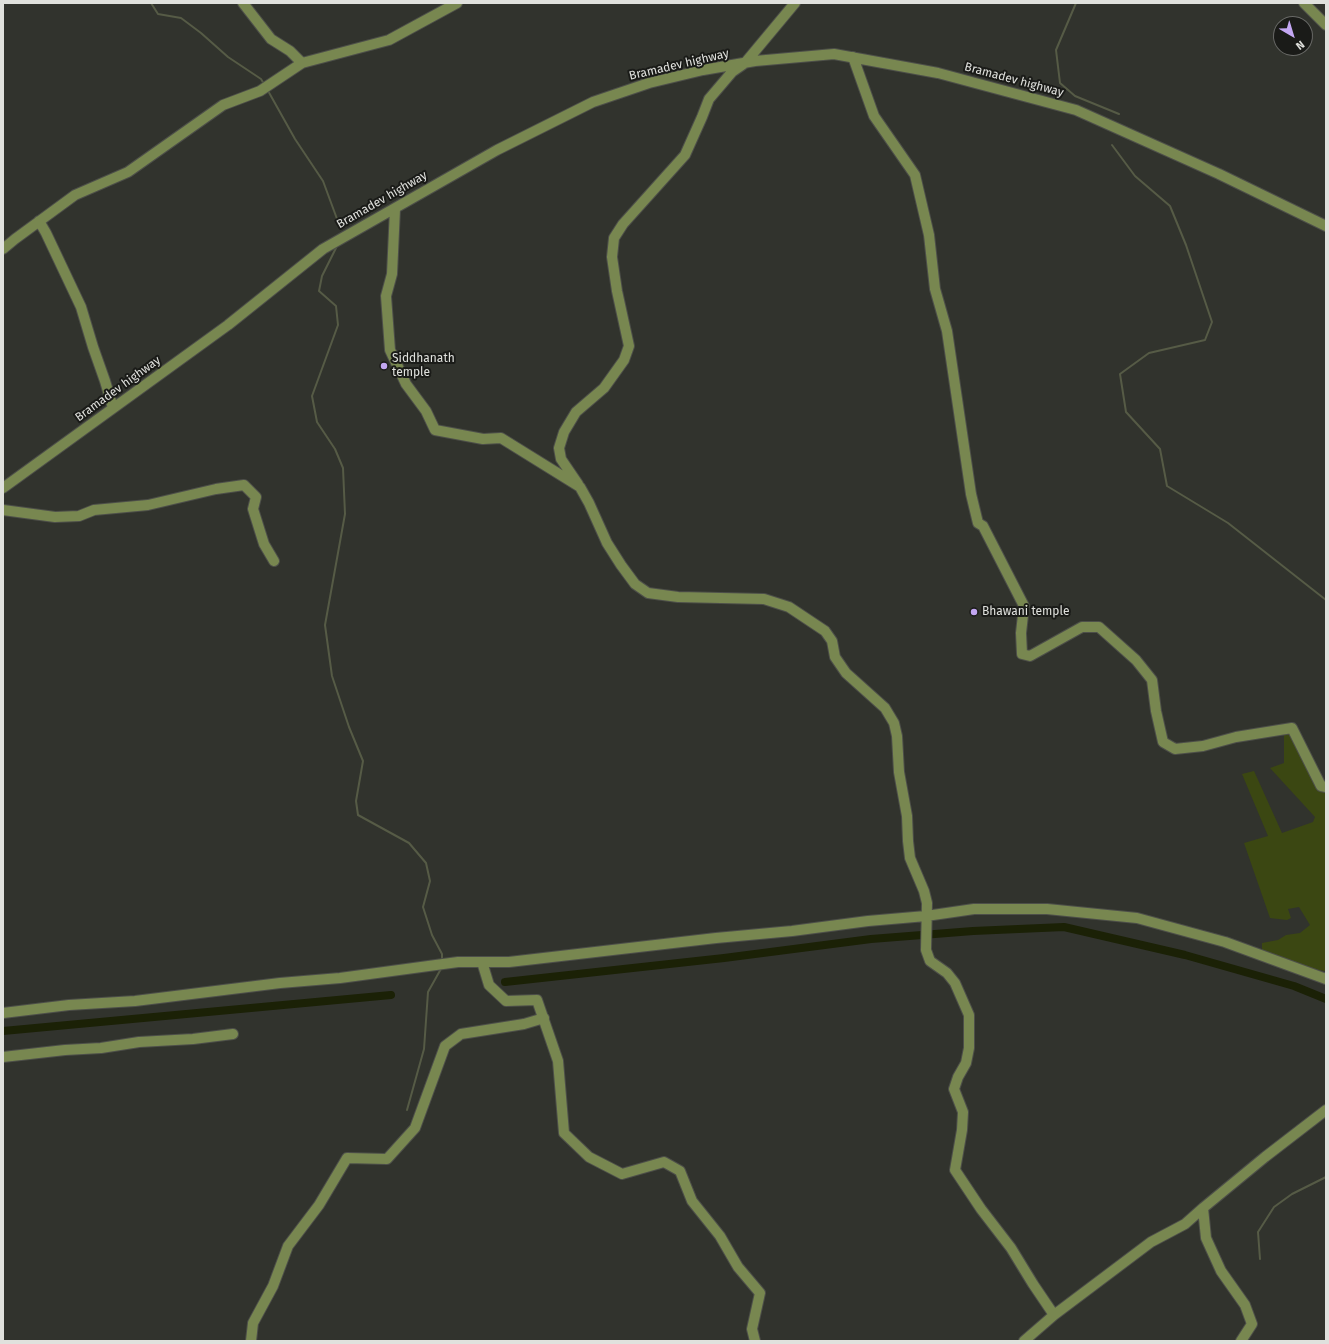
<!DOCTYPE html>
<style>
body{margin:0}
#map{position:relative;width:1329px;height:1344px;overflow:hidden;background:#31332d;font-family:"Fira Sans",sans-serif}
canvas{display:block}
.frame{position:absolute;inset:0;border:4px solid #e0e1dd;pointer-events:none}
.north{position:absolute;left:1273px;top:16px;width:40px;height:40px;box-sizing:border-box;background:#1a1b18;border:1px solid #696a67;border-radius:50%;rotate:142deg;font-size:11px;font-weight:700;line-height:16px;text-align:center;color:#e0e1dd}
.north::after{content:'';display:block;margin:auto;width:14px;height:18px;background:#c3a7f2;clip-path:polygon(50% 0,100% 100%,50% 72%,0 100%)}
</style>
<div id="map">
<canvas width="1329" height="1344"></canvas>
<div class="frame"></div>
<div class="north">N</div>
</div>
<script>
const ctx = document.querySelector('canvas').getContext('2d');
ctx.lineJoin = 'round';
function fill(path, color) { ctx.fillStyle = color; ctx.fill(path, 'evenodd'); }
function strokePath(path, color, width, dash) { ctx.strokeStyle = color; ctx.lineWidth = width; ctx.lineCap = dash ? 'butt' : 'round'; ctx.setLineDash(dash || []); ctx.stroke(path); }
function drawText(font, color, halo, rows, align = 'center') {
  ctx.font = font + ' "Fira Sans",sans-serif'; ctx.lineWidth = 4; ctx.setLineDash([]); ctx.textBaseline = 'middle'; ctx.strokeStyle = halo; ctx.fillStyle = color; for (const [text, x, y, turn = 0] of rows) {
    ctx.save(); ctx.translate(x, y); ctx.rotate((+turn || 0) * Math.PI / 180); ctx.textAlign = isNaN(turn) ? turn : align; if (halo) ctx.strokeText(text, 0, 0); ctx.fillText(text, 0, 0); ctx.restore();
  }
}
fill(new Path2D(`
 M1284,730L1292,731L1326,789V971L1310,969L1262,951V943L1278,940L1286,935L1300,933L1310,925L1299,907L1288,909L1291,918L1287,920L1270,918L1244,843L1268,836L1242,774L1254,771L1282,833L1313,822L1315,817L1270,768L1284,763Z`), '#3b4712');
strokePath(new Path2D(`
 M151,3L158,14L181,18L201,33L228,57L261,79L264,84
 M1076,3L1056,50L1060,83L1075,96L1119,114
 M267,89L295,139L323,181L340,227
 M1112,145L1135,176L1170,206L1186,245L1212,322L1205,340L1149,353L1120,374L1126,412L1160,449L1167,486L1228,523L1326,600
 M336,248L322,276L319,291L336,306L338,325L312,396L317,422L335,449L343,468L345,514L325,625L332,676L349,727L363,761L356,801L358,815L409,843L426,863L430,881L423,907L432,935L442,954V961
 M407,1110L424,1049L428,992L442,967
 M1260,1259L1258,1232L1274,1207L1292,1194L1326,1177`), '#565b46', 2);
strokePath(new Path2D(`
 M505,982L724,958L871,939L973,931L1064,927L1185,955L1294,986L1326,999
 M3,1031L391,995`), '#1b2106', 8);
const minor = new Path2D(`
 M243,3L271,39L290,51L302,63
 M1304,3L1326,25
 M853,57L874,116L915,175L929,235L935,289L947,331L971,494L978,523L983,526L1024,606L1021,633L1022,654L1030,656L1082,627H1099L1136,660L1152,680L1156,711L1163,742L1175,749L1203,746L1236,737L1292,728L1321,786L1326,787
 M395,209L392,274L386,296L390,350L406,384L426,411L435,430L483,439L501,438L580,487L589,503L607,543L621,565L635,584L648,593L678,597L764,599L789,607L825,631L832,641L835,657L846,673L885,708L894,723L897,736L899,772L907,816L908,841L910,858L924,891L927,903L926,950L930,961L947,973L955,983L969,1015V1048L966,1063L958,1077L954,1089L963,1112L962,1130L955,1170L981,1209L1011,1248L1033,1284L1054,1315
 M39,221L46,233L81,307L93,347L105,381L113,408
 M3,249L15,239L75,195L128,172L223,105L260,91L302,63L389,40L457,3
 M578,484L561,459L559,448L564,432L576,412L604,388L624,360L629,346L617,291L612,257L614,238L623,224L685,155L702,117L709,99L732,72L745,63L795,3
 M3,488L228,325L323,249L497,150L593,102L649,83L703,70L755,61L834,54L938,73L1076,110L1219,174L1326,226
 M3,510L55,517L79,516L94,510L148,505L216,489L244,485L256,497L253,509L264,544L274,561
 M482,962L489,985L506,1001L537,1000L558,1061L564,1133L589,1157L622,1174L664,1162L680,1171L692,1201L720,1236L738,1267L760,1293L752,1329L755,1341
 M3,1013L69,1005L135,1001L280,983L340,978L458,962H509L716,938L792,931L868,921L926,916L974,909H1047L1137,918L1225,942L1326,979
 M3,1057L65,1050L101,1048L139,1042L193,1039L233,1034
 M1203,1208L1206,1238L1221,1271L1245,1305L1252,1324L1241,1341
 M251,1341L253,1323L273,1286L288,1246L319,1205L347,1158L387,1159L415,1128L445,1046L461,1034L524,1024L544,1018
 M1024,1341L1054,1315L1151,1242L1185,1224L1203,1208L1265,1157L1326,1110`);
strokePath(minor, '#4d4f49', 12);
strokePath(minor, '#788750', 10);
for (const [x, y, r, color] of [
 [384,366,4,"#c3a7f2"],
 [974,612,4,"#c3a7f2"]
]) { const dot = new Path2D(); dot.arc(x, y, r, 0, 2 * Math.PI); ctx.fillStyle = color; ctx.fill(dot); strokePath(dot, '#1a1b18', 1.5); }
drawText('12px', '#e0e1dd', '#1a1b18', [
 ["Bramadev highway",679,65,-13],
 ["Bramadev highway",1014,80,15],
 ["Bramadev highway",382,200,-30],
 ["Bramadev highway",118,389,-36]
]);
drawText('12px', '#e0e1dd', '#1a1b18', [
 ["Siddhanath",392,359],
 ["temple",392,373],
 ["Bhawani temple",982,612]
], 'left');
</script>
